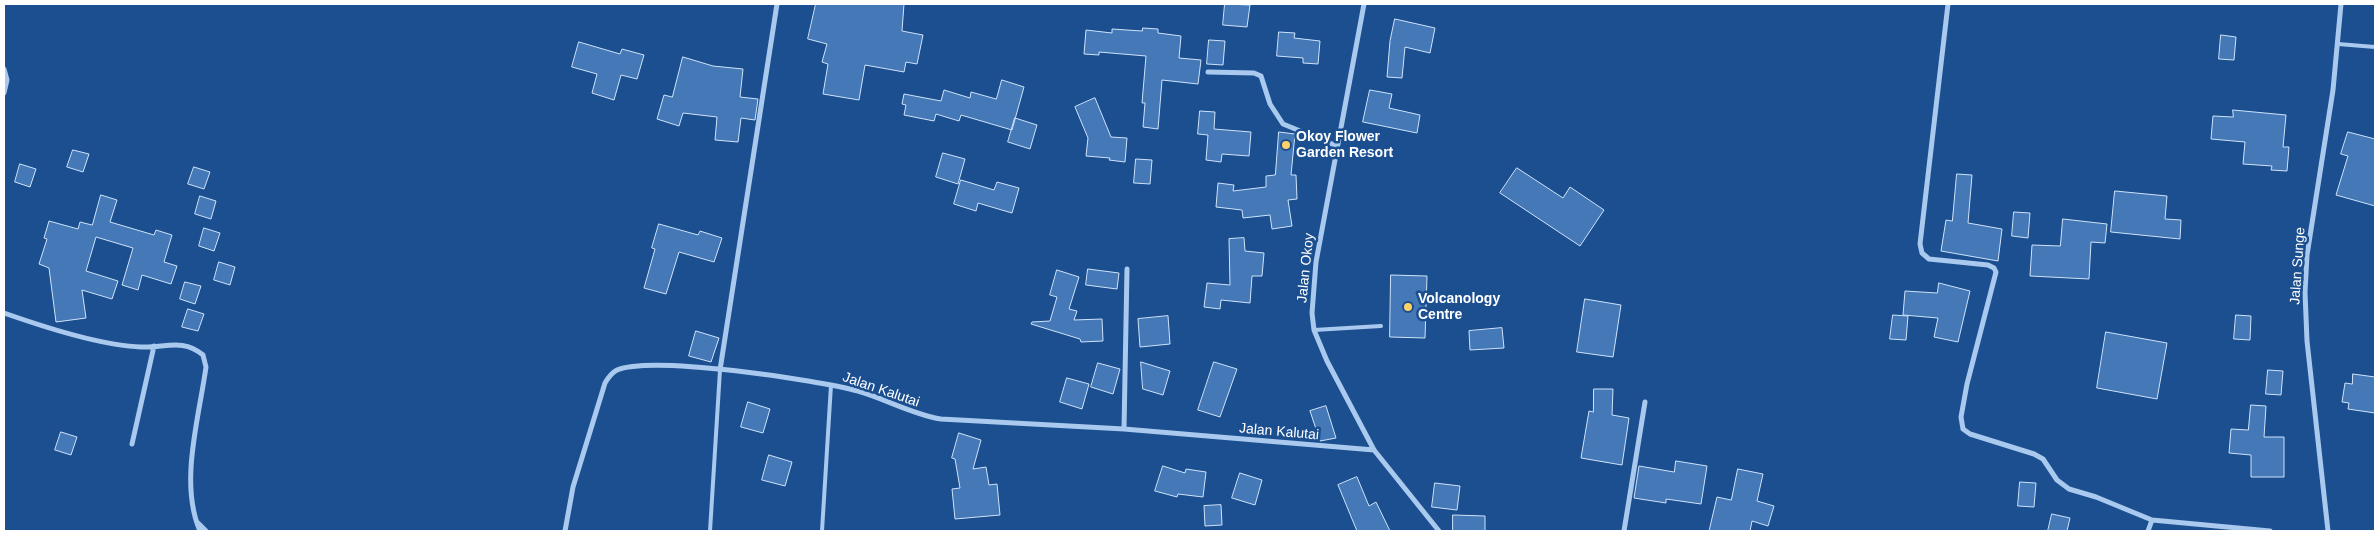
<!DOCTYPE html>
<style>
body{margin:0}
#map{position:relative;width:2379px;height:535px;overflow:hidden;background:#1b4f8f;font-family:Arial,sans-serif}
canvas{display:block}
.frame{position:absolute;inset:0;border:5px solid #fff;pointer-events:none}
</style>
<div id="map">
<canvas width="2379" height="535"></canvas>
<div class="frame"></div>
</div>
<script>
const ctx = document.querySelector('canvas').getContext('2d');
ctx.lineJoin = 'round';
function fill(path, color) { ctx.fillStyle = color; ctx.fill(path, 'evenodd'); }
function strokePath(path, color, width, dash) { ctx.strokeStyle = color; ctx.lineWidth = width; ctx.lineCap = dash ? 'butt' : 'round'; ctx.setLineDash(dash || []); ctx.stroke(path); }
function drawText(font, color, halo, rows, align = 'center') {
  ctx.font = font + ' Arial,sans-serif'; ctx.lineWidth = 5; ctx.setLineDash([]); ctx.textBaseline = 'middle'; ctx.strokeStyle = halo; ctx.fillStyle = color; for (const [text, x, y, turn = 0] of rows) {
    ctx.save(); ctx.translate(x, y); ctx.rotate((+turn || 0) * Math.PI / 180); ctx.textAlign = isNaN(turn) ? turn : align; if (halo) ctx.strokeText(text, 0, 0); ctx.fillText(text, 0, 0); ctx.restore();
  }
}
const building = new Path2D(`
 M816,4H904L902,31L923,35L917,64L906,62L904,72L865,65L859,100L823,94L828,64L822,62L827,44L808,39Z
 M1225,4L1250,5L1247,27L1223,25Z
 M1395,19L1435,28L1430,53L1405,47L1402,78L1387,77L1390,41Z
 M1143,28L1158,29V33L1181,36L1179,58L1201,60L1198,84L1162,80L1158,129L1143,127L1145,103H1142L1146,56L1099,52V55L1084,54L1086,30L1112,33V29L1142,31Z
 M1279,32L1295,33L1294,38L1320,41L1318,64L1303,63V58L1277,56Z
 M2221,35L2236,37L2234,60L2219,59Z
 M1209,40L1225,41L1223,65L1207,64Z
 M579,42L620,54L622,49L644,55L637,79L621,75L614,100L592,93L597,74L572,67Z
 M683,57L713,66L743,69L740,97L758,99L755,120L741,118L738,142L715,140L717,117L683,113L679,126L657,119L664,95L672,97Z
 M1002,80L1024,87L1012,130L961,115L959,121L936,114L934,121L904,115L906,105L902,104L904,94L941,101L944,90L970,98L971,92L996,99Z
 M1370,90L1392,94L1389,108L1420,115L1417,133L1363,122Z
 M1095,98L1111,137L1127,138L1125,162L1109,160L1110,158L1086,156L1088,138L1075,107Z
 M2233,110L2286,115L2283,147H2289L2287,171L2271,170L2272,166L2243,164L2245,142L2211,139L2213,116L2233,117Z
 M1200,111L1215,112L1214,129L1251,132L1249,156L1222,154L1221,162L1206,160L1208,135L1198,134Z
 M1015,118L1037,125L1030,149L1008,142Z
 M1279,132L1295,134L1291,175H1296L1297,199L1288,200L1292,226L1272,229L1270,215L1243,218L1242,210L1216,207L1218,183L1234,185L1233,191L1266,187V176L1275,175Z
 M2348,132L2375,139V206L2336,195L2348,156L2341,154Z
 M73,150L89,154L83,172L67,167Z
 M943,153L965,159L958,184L936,177Z
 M1136,159L1152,160L1150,184L1134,183Z
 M20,164L36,169L30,187L15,182Z
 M194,167L210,172L204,189L188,184Z
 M1517,168L1563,198L1570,187L1604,210L1580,246L1500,193Z
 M1957,174L1972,175L1968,223L2002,229L1998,261L1941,251L1946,220L1952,221Z
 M961,180L994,190L997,182L1019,188L1012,213L978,203L976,211L954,204Z
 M2115,191L2167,196L2165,219L2181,220L2180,239L2111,232Z
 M101,195L117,200L110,222L154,235L156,230L172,235L164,262L177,266L171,284L142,275L138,290L122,285L133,248L96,237L86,271L118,281L112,299L82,290L86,318L56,322L49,268L39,264L47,239L44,238L49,221L78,229L80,222L92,225Z
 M200,196L216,201L211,219L195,214Z
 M2014,212L2030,213L2028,238L2012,236Z
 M2063,219L2107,224L2105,243L2091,242L2089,279L2030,276L2032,245L2060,246Z
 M659,224L698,235L700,231L722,238L714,262L679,252L666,294L644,288L655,249L652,248Z
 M204,228L220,233L214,251L199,246Z
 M1244,238L1245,251L1264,253L1262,276H1252L1250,303L1221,300L1220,309L1204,307L1207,283L1230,285L1229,239Z
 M219,262L235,267L230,285L214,280Z
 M1088,269L1119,273L1117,289L1086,285Z
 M1057,270L1079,277L1069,309L1077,311L1074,320L1102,319L1103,341L1081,342L1080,339L1031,324L1032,322L1050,321L1057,297L1050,295Z
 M1391,275L1427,276L1425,338L1390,337Z
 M185,282L201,286L195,304L180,299Z
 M1939,283L1970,291L1958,342L1934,337L1938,318L1903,315L1905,291L1937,293Z
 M1585,299L1621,305L1613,357L1577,352Z
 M188,309L204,314L198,331L182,327Z
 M1893,315L1908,316L1906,340L1890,339Z
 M2236,315L2251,316L2250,340L2234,339Z
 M1168,316L1170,344L1140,347L1138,319Z
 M1502,328L1504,348L1470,350L1469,331Z
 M696,331L719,338L711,362L689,356Z
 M2106,332L2167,343L2157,399L2097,388Z
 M1141,362L1170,371L1163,395L1143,389Z
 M1214,362L1237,369L1220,417L1198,410Z
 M1098,363L1120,369L1113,394L1091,387Z
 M2268,370L2283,371L2281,395L2266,394Z
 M2353,374L2375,377V413L2348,409L2349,403L2342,402L2345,383L2352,384Z
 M1067,378L1089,384L1082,409L1060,402Z
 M1594,389H1613L1612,415L1629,418L1622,465L1581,458L1589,411L1593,412Z
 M748,402L770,409L763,433L741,427Z
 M2251,405L2266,406L2264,437H2284V477H2251V455L2229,453L2231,429L2248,430Z
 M1326,406L1336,438L1320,441L1310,411Z
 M61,432L77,437L71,455L55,450Z
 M959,433L981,440L973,469L986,467L989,485L997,484L1000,515L955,519L952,489L960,488L955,459L952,458Z
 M769,455L792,462L785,486L762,480Z
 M1676,461L1707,466L1701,504L1666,499V503L1634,498L1639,466L1674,472Z
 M1163,466L1185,473L1186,469L1206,472L1203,497L1178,494L1177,497L1155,491Z
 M1738,469L1763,474L1757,501L1774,506L1768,526L1752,521L1750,531H1709L1717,497L1731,500Z
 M1240,473L1262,480L1255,505L1232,498Z
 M1357,477L1369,506L1376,502L1390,531H1357L1338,485Z
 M2020,482L2036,483L2034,507L2018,506Z
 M1435,483L1460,486L1457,510L1432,507Z
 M1221,505L1222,525L1205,526L1204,506Z
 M2052,514L2070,518L2067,531H2048Z
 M1453,515L1485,516V531H1453Z`);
fill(building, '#4478b7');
strokePath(building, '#cfe3fa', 1);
strokePath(new Path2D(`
 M2338,44L2375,47
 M1314,330L1381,326
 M710,531L720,370
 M822,531L831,385`), '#a9c9ee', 4);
strokePath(new Path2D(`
 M1364,4L1316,262L1312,313L1314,330L1327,361L1374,450L1439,531
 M1948,4L1920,244L1922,253L1929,259L1988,265L1994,268L1996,272L1967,384L1961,417L1963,429L1970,434L2034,454L2043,459L2057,480L2069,489L2096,497L2152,520
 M4,69L7,80L4,93
 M1208,72L1254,73L1261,76L1270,104L1283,124L1337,146
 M4,313C41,326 103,346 141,347C165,348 183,338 203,355L206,367C199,418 179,483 200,531
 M720,370L777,4
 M1124,429L1127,269
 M132,444L154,346
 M198,523L206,531
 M565,531L573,487L605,383C608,378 611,373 617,370C653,355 817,380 858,391C886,399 911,414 941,419L1124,429L1374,450
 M1624,531L1645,402
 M2148,531L2152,520L2270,531
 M2328,531L2307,341L2305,292L2307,255L2333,90L2341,4`), '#a9c9ee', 5);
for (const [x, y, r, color] of [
 [1286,145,5,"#ffd166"],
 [1408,307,5,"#ffd166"]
]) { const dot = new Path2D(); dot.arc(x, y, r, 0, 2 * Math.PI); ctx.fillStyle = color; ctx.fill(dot); strokePath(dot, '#1b4f8f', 2); }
drawText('bold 14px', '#fff', '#1b4f8f', [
 ["Okoy Flower",1296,137],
 ["Garden Resort",1296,153],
 ["Volcanology",1418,299],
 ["Centre",1418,315]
], 'left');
drawText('14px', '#fff', '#1b4f8f', [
 ["Jalan Sunge",2298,266,-86],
 ["Jalan Okoy",1306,268,-84],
 ["Jalan Kalutai",881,390,19],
 ["Jalan Kalutai",1279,432,5]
]);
</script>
